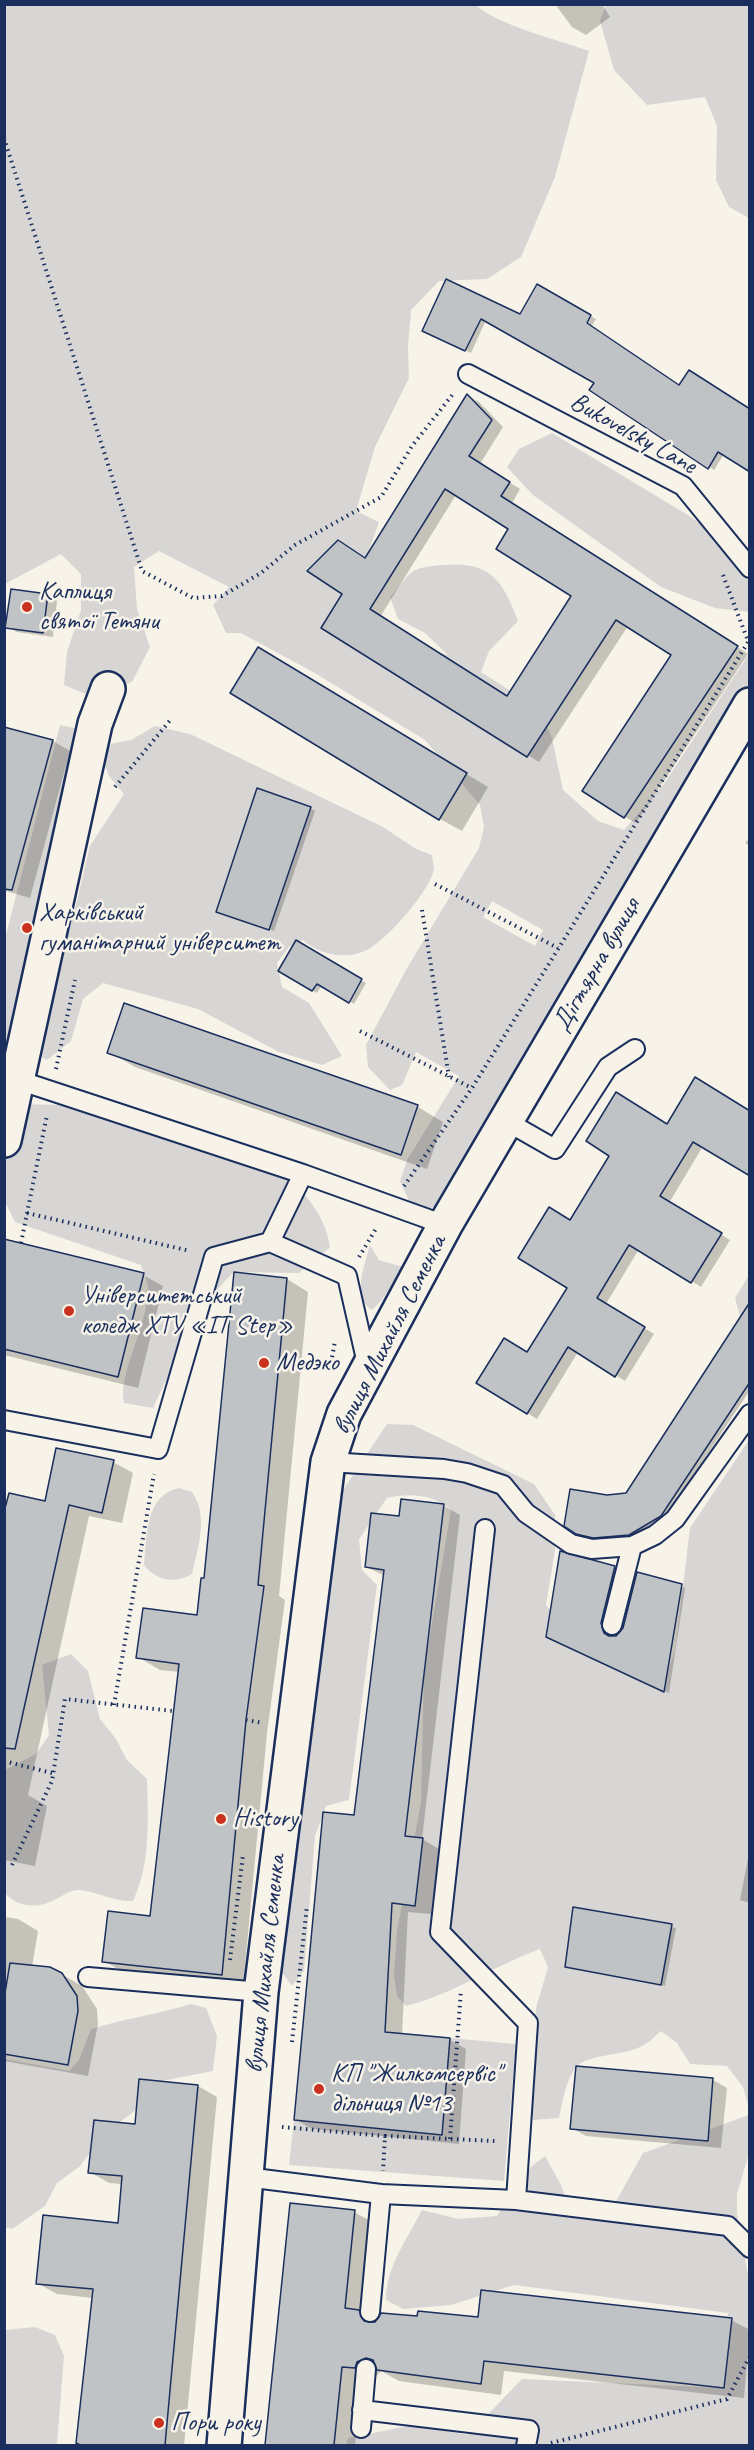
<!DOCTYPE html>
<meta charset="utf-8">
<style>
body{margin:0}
#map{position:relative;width:754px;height:2450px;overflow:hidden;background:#f7f3e8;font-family:Caveat,sans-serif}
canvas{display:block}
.frame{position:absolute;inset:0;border:6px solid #1b2f5e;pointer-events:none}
</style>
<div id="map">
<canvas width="754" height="2450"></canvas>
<div class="frame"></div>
</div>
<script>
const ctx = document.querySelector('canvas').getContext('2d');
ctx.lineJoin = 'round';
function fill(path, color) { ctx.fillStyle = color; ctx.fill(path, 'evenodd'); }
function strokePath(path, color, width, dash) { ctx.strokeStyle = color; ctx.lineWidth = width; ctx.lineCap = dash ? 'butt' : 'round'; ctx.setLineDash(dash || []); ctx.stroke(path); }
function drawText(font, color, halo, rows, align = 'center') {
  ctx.font = font + ' Caveat,sans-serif'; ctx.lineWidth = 5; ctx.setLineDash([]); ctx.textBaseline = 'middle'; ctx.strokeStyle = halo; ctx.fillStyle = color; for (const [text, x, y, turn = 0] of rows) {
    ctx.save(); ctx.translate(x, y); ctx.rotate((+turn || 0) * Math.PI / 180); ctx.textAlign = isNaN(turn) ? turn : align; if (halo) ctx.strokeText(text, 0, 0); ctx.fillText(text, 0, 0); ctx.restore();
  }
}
fill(new Path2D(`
 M5,5H476C497,25 559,40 589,51L555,177L521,257L487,279L439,281L411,310L408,346L409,378L375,447L356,511L379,522L354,593L368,632L448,655L425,633L398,619L390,597C397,590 404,578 412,572C422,566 432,566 444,565C491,561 503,581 518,621L489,651L481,672L540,710L552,738L563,790L598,821L624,830L664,784L749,654V693L449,1199L427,1210L413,1209L400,1181L407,1160L459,1076L416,1052L402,1085L390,1090L368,1067L366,1045L406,970L479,848L484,827L480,805L425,740L313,672L241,633H226L213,605L229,587L159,551L134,567L137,609L150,647L132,682L88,695L64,685L67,652L81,610V574L61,554L5,584ZM492,901L543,930L535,946L483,917Z
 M606,5H749V218L729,207L716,180L717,126L705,97L647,105L614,70L600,21Z
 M552,433L691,517L749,559V612L715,608L661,587L533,495L507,467L519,449Z
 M60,725L79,729L15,1032L5,1038V939Z
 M155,726L190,734L383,827L416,849L432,855C432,859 434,865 434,869C430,891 387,940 367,950C347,960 319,955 303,940L289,947L277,963L282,987L309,1003L342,1056L322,1065L279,1052L198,1009L103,983L83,999L71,1041L47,1060L33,1052L75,909L90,846L124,794L109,776L103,760L111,744L131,740Z
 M5,1104L66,1105L289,1178C309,1198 326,1218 330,1247L299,1273L234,1272C202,1300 171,1370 153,1408L124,1403C117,1375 149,1323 148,1288C148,1281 143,1272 141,1265L15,1222L5,1202Z
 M370,1245L379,1260L403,1267L382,1300L372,1310C351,1298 365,1264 370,1245Z
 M749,1275V1320L740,1317L735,1298Z
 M387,1424L413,1425L534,1484L555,1515V1550L546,1605L563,1627L664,1681L675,1651L690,1528L749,1440V2108L743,2087L727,2066L690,2064L677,2043L661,2031C655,2036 649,2043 642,2046C625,2056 585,2054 575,2068C565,2083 563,2101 559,2118L533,2120L530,2108L536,2008L548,1967L540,1949C494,1966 453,1994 406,2006L397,1996L394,1976L397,1931L421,1802L424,1670L451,1510C433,1494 409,1493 387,1498L359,1539L362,1570L377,1585L349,1800L326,1806L315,1836L304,1971L292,1986L276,1964L343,1490Z
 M179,1488L192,1492C209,1516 198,1547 192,1574C175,1584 157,1581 144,1565C147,1536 145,1495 179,1488Z
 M71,1654L88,1671L100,1719L116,1739L127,1760L147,1779C148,1820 151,1863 133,1901C113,1902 98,1891 78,1890C70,1890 63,1896 56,1899C38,1909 18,1908 5,1893V1770L36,1754L49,1735L42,1665Z
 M191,2004L206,2008L217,2036L213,2071L162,2081L151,2098L106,2133L79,2167L57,2183L45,2206L12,2229L5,2227V2059L69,2071L79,2060L91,2029C124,2019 158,2014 191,2004Z
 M450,2038L516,2044L504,2181L289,2165L294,2120L442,2135Z
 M749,2115V2153L737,2194V2213L749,2281V2445L346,2446L348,2438L413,2425L468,2435L522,2379L724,2388L728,2313L514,2285L451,2305L403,2309L386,2300C386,2266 407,2240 422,2210L458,2219L497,2216L532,2166L545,2156L561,2185L573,2218L605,2221L643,2153Z
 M35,2327L55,2335L64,2356L57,2445H5V2330Z`), '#d7d6d4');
fill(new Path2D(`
 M555,4H602L610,17L586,35L572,27Z
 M447,281L520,316L538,286L596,319L591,327L724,454L714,470L596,383L486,320L471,353L429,333Z
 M468,396L479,402L503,427L480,464L520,489L512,503L748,654L636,823L625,817L674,655L628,626L539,762L323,627ZM456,495L510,529L573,596L508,697L380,617Z
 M12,590L48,595L57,601L53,637L17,632L7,627Z
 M281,662L488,787L462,831L440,819Z
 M4,728L53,741L70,751L30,898L6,891L4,898Z
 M310,808L315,811L274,931L222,913Z
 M750,837V846L745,843Z
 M297,942L366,983L354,1004L322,985L317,993L280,971Z
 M125,1005L418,1107L443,1122L427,1169L135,1067L109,1052Z
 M616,1094L703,1146L669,1203L730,1240L701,1287L639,1249L606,1304L654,1334L625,1381L578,1352L537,1419L479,1383L528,1354L569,1287L571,1222L611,1155Z
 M4,1241L143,1275L163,1286L138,1388L4,1355Z
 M287,1279L308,1292L279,1596L285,1600L267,1733L243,1986L125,1973L104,1961L151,1917L179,1672L160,1670L138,1657L198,1617L205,1580Z
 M750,1322V1390L665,1518L634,1537L599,1539L582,1535L607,1497L627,1494Z
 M113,1462L133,1473L122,1523L89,1516L28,1795L47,1806L35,1866L4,1860V1519L46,1503Z
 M444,1506L460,1515L422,1839L439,1849L431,1914L408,1912L402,2035L450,2040L466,2049L459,2144L312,2129L295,2119L356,1817L385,1576L366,1567L400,1518Z
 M561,1553L619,1570L605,1626L608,1637H616L681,1586L685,1588L669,1693L552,1639Z
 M750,1848V1903L740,1900Z
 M574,1909L676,1928L665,1986L566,1966Z
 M4,1917L18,1919L38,1931L32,1967L61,1974L82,1986L97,2009L98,2024L88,2076L4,2061Z
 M578,2068L713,2080L727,2088L721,2148L586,2136L572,2128Z
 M198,2086L217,2097L184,2446H82L93,2298L57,2294L37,2283L119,2224L123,2184L109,2183L90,2172L136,2126Z
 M292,2205L354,2212L374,2223L365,2315L377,2322L419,2317L731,2320L750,2330L744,2398L504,2371L501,2395L399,2381L381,2371L375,2378L362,2377L355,2446H267Z`), '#0003');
const building = new Path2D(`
 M446,279L520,314L537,284L591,315L587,323L679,385L689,370L750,409V472L718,452L708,469L589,390L594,383L481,319L465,351L422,331Z
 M467,394L492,420L469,456L510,482L501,496L738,646L624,818L582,791L671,655L616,620L527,757L321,628L342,594L307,571L338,540L365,558ZM445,489L508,529L496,549L571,596L507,696L370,609Z
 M11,589L48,594L43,633L5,628Z
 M258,647L467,773L439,820L230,693Z
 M4,727L53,740L12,890L4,889Z
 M257,788L311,807L269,930L216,912Z
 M296,940L362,979L349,1003L317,984L312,991L278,971Z
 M124,1003L418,1105L401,1155L107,1053Z
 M695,1077L750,1111V1176L693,1142L660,1196L722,1233L691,1283L629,1245L597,1298L645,1327L615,1377L568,1347L527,1414L476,1383L504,1338L527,1352L567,1288L518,1258L549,1207L570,1220L609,1156L586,1141L616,1092L667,1124Z
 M4,1239L144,1273L118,1377L4,1349Z
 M234,1272L287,1278L258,1585L264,1586L246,1720L222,1975L102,1962L108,1911L150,1916L179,1664L136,1658L143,1608L197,1615L201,1578H204Z
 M750,1302V1382L661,1516L629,1535L593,1538L576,1534L564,1526L570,1489L607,1495L626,1493Z
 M56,1448L114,1460L102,1513L69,1505L15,1749L4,1748V1512L9,1493L45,1501Z
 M401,1499L444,1504L405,1836L423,1838L415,1906L392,1903L385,2032L450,2038L442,2135L294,2120L323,1812L354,1815L384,1570L365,1567L371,1513L399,1516Z
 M560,1551L615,1566L601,1623L604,1633L609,1636H616L623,1628L637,1572L682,1584L664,1692L546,1637Z
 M573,1907L672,1924L661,1985L565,1967Z
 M10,1963L50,1967L62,1973L77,1996L78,2011L68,2065L4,2054V1999Z
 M576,2066L713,2078L708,2141L570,2129Z
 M139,2079L198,2085L165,2445H80L76,2443L93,2289L36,2284L43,2215L118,2223L122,2176L88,2173L94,2120L135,2124Z
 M290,2203L355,2210L345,2308L359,2310L364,2321L375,2322L381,2313L417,2316L418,2311L478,2317L481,2290L732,2318L724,2388L484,2361L481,2384L377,2370L373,2360L366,2358L357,2362L355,2368L342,2367L334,2445H265Z`);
fill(building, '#c0c3c5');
strokePath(building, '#1b2f5e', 1.5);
const service = new Path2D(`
 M468,374L683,486L750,568
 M18,1080L303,1174L445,1225
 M506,1121L555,1149L608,1067L635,1049
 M270,1242L347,1276L368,1368
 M4,1420L158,1449L214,1257L270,1242L303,1174
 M328,1462L444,1469L467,1473L503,1485L526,1513L571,1544L592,1549L632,1546L612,1625
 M485,1529L440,1932L528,2023L516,2200
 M632,1546L655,1535L675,1519L750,1414
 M88,1977L261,1992
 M246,2177L381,2194
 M370,2312L381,2194L516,2200L728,2226L750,2248
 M362,2410L529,2430L526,2446
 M361,2428L366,2369`);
const minor = new Path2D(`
 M4,1140L95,724L108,689
 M224,2446L261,1992L328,1462L344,1414L445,1225L750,705`);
strokePath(service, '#1b2f5e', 22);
strokePath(minor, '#1b2f5e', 38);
strokePath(new Path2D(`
 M4,138L142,571L193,598L222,596L261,573L295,545L381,497L412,446L453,394
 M723,575L748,641
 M115,787L172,718
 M435,884L558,948
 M422,910L449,1077
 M360,1031L472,1088
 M56,1069L75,980
 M404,1186L472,1088L750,639
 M27,1213L190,1251
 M21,1243L47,1115
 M359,1257L377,1227
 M330,1369L335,1341
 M114,1705L154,1474
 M246,1720L263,1723
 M4,1761L52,1773
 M12,1865L52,1781L65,1699L173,1711
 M230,1960L243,1855
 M292,2042L307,1906
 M282,2127L385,2136L383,2171
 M385,2136L495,2141
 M450,2139L461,1990
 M551,2443L727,2399L750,2356`), '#1b2f5e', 4, [1.5, 4.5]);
strokePath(service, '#f7f3e8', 18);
strokePath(minor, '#f7f3e8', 33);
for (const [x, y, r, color] of [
 [27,607,6,"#c8321e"],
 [27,928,6,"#c8321e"],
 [69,1311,6,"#c8321e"],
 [264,1363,6,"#c8321e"],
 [221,1819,6,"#c8321e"],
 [319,2089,6,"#c8321e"],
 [159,2423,6,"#c8321e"]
]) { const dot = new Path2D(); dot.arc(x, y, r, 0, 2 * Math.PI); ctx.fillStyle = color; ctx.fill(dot); strokePath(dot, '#f7f3e8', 2); }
drawText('26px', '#1b2f5e', '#f7f3e8', [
 ["Bukovelsky Lane",633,434,29],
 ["Дігтярна вулиця",597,965,-60],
 ["вулиця Михайля Семенка",390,1335,-63],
 ["вулиця Михайля Семенка",266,1964,-84]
]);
drawText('26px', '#1b2f5e', '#f7f3e8', [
 ["Каплиця",39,592],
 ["святої Тетяни",39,622],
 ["Харківський",39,913],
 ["гуманітарний університет",39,943],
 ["Університетський",81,1296],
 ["коледж ХТУ «IT Step»",81,1326],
 ["Медэко",276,1363],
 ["History",233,1819],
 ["КП \"Жилкомсервіс\"",331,2074],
 ["дільниця №13",331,2104],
 ["Пори року",171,2423]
], 'left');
</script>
